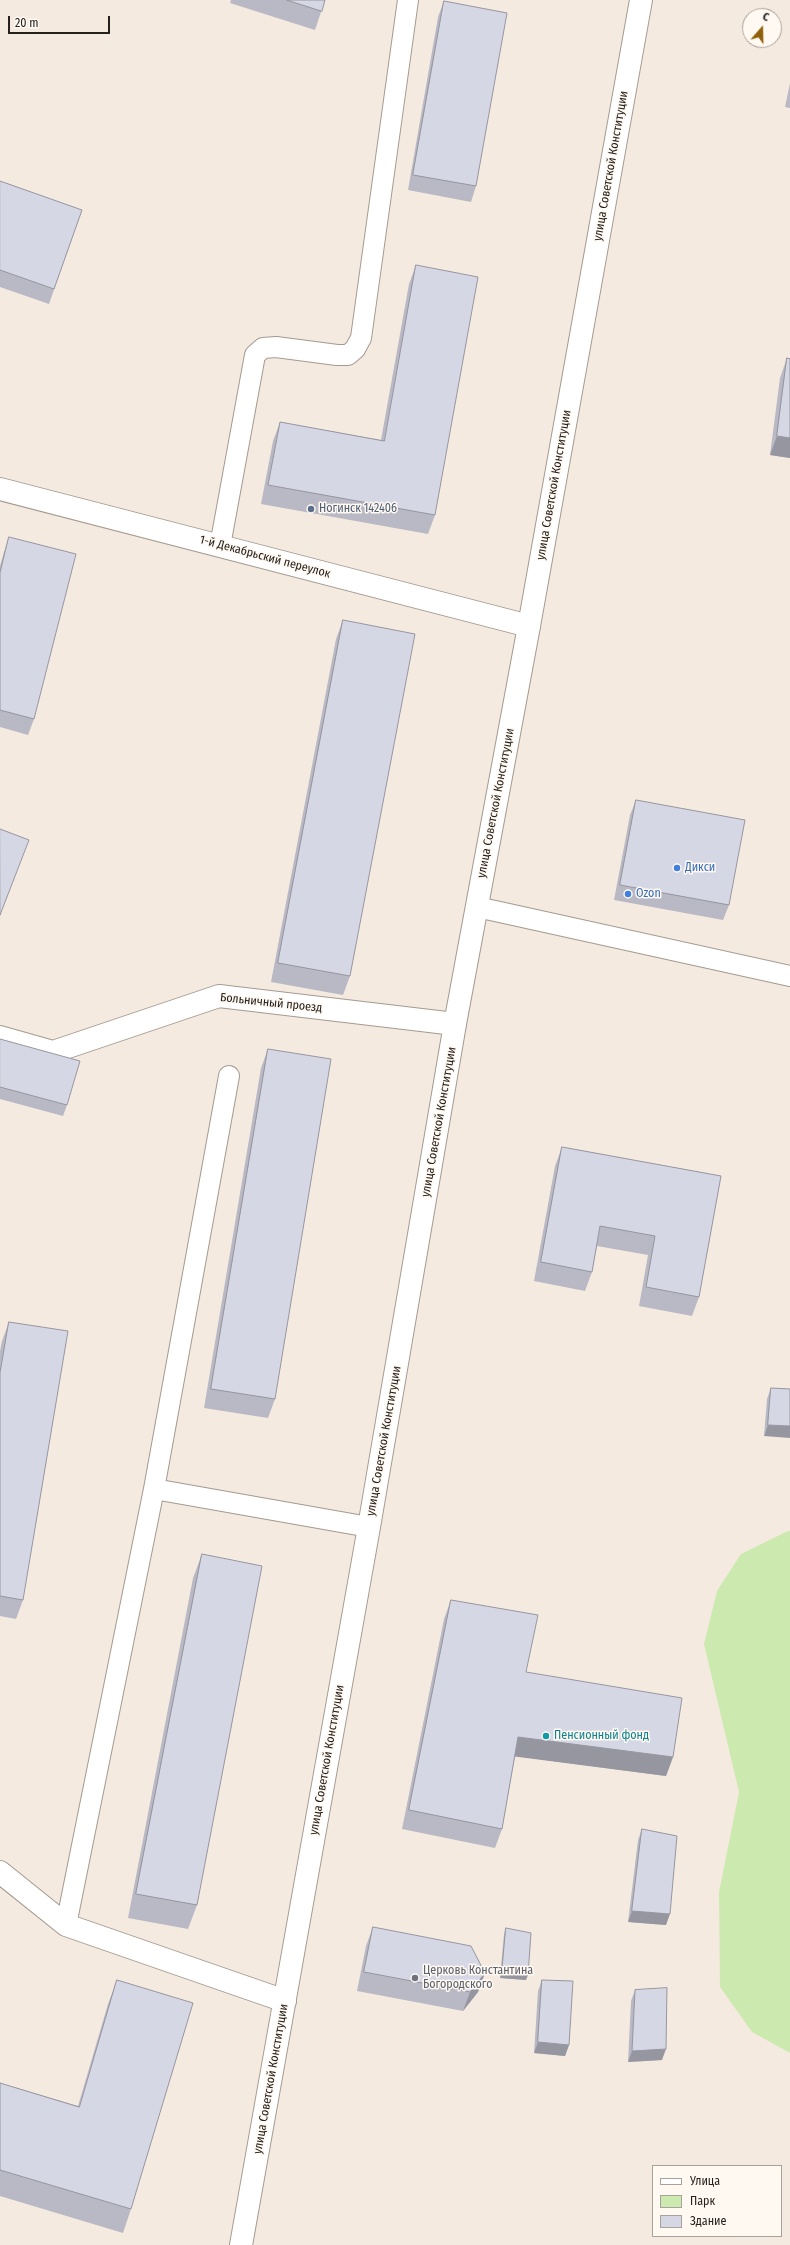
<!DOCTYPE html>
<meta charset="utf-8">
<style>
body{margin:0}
#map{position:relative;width:790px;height:2245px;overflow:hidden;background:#f5eae0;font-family:"Fira Sans Condensed",sans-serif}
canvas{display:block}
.legend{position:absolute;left:652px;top:2165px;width:130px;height:72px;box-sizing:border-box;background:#fff9f2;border:1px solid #a7a29c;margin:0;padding:5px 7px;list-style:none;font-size:12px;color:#24201c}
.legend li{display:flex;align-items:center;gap:8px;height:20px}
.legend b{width:20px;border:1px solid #a7a29c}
.north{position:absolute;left:742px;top:8px;width:40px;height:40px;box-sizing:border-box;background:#fff9f2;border:1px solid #a7a29c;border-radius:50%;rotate:20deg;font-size:11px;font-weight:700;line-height:16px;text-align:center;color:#24201c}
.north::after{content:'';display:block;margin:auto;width:14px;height:18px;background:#8f5f0a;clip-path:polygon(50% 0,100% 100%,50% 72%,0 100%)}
.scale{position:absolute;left:8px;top:16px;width:102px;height:18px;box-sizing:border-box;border:2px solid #24201c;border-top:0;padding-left:5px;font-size:12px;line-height:14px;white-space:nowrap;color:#24201c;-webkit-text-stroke:3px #fff9f2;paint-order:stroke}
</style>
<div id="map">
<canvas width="790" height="2245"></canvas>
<ul class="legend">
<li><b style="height:5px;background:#fff"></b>Улица</li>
<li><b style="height:11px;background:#cceaaf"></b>Парк</li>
<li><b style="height:11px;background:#d6d7e4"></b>Здание</li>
</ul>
<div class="north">С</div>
<div class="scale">20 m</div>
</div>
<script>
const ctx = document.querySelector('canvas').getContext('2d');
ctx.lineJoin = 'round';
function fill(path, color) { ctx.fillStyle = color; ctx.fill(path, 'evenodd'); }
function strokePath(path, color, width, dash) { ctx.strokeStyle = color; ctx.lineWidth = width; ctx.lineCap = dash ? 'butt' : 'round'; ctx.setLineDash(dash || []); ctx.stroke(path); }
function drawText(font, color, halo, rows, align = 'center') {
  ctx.font = font + ' "Fira Sans Condensed",sans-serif'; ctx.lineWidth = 3; ctx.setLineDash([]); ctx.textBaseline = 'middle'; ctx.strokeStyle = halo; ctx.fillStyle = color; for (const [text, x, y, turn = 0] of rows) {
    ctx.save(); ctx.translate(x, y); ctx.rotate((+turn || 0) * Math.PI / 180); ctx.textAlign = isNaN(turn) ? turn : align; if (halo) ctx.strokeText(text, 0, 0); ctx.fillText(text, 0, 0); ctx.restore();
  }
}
fill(new Path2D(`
 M788,1531H790V2053L752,2032L720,1987L719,1892L739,1792L704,1644L717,1591L741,1554Z`), '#cceaaf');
const lane = new Path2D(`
 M220,546L255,355L263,348L276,347L337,355H348L355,349L361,338L408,0
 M477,907L790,976
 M154,1489L369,1527
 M66,1925L154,1489L229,1076`);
const street = new Path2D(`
 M0,489L529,626
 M0,1037L53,1052L219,996L455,1024
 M0,1872L66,1925L285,2001`);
const secondary = new Path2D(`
 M241,2245L369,1527L455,1024L529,626L641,0`);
strokePath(lane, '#a49a91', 22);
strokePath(street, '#a49a91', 24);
strokePath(secondary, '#a49a91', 24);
strokePath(lane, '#fff', 20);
strokePath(street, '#fff', 22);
strokePath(secondary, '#fff', 22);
fill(new Path2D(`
 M231,0H325L315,30L230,3Z
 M444,1L476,186L471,202L408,190L438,17Z
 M790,83V108L785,107Z
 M0,181L82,210L49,304L0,287Z
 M416,265L435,515L428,534L261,504L273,441L280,422L381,440L409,284Z
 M787,358L790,359V458L770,455L780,378Z
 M9,537L34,719L28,735L0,727V566L4,552Z
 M343,620L350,976L343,995L271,982L336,639Z
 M636,800L729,905L723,920L614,900L630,815Z
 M0,1039L67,1105L63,1116L0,1099Z
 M268,1049L275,1399L268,1418L204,1408L261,1068Z
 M562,1147L721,1176L699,1297L692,1316L639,1306L648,1255L597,1246L592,1272L585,1291L534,1281L555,1166Z
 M9,1322L23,1600L16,1619L0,1616V1351L2,1341Z
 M771,1388L790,1389L764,1436L767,1399Z
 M202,1554L197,1905L188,1929L128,1918L193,1578Z
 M451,1600L526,1672L673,1757L666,1776L515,1756L502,1829L495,1848L402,1829L444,1619Z
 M642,1829L666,1925L628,1922L638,1840Z
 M373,1927L485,1973L478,1992L463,2011L357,1991L366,1946Z
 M506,1928L526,1980L500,1978L504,1934Z
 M117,1980L131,2209L123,2233L0,2196V2083L78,2106L108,2004Z
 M542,1980L569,2045L565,2056L534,2053L538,1991Z
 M635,1990L662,2060L628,2062L631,2001Z`), '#b8b9c4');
fill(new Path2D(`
 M777,436L790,438V458L770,455Z
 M768,1425L790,1426V1438L764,1436Z
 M518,1737L673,1757L666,1776L511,1756Z
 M632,1911L670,1914L666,1925L628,1922Z
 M502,1972L528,1975L526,1980L500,1978Z
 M485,1973L478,1992L463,2011L470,1992Z
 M538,2042L569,2045L565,2056L534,2053Z
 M666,2049L662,2060L628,2062L632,2051Z`), '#9696a0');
const building = new Path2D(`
 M287,0H325L322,11Z
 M444,1L507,13L476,186L413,175Z
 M0,181L82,210L54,289L0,270Z
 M416,265L478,277L435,515L268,485L280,422L384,441Z
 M787,358L790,359V438L777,436Z
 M9,537L76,554L34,719L0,710V573Z
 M343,620L415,634L350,976L278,963Z
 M636,800L745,820L729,905L620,885Z
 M0,829L29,840L0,915Z
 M0,1039L80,1061L67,1105L0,1087Z
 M268,1049L331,1059L275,1399L211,1389Z
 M562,1147L721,1176L699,1297L646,1287L655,1236L600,1226L592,1272L541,1262Z
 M9,1322L68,1331L23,1600L0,1596V1373Z
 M771,1388L790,1389V1426L768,1425Z
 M202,1554L262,1566L197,1905L136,1894Z
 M451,1600L538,1615L526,1672L682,1698L673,1757L518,1737L502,1829L409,1810Z
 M642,1829L677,1836L670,1914L632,1911Z
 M373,1927L471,1946L485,1973L470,1992L364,1972Z
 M506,1928L531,1933L528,1975L502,1972Z
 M117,1980L193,2003L131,2209L0,2170V2083L79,2107Z
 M542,1980L573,1981L569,2045L538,2042Z
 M667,1988L666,2049L632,2051L635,1990Z`);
fill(building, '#d6d7e4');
strokePath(building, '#9696a0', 1);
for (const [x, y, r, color] of [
 [311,509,4,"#5c6f8a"],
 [677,868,4,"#3f7fe0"],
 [628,894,4,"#3f7fe0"],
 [546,1736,4,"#0f9aa8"],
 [415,1978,4,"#6b7280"]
]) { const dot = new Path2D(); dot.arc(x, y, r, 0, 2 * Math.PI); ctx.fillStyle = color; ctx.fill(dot); strokePath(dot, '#fff9f2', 1.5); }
drawText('12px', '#24201c', '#fff9f2', [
 ["улица Советской Конституции",611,166,-80],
 ["улица Советской Конституции",554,485,-80],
 ["1-й Декабрьский переулок",265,557,15],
 ["улица Советской Конституции",496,803,-79],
 ["Больничный проезд",271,1003,6],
 ["улица Советской Конституции",439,1122,-80],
 ["улица Советской Конституции",384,1441,-80],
 ["улица Советской Конституции",327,1760,-80],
 ["улица Советской Конституции",271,2079,-80]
]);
drawText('12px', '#4e5e75', '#fff9f2', [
 ["Ногинск 142406",319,509]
], 'left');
drawText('12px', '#366cbe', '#fff9f2', [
 ["Дикси",685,868],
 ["Ozon",636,894]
], 'left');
drawText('12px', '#0d838f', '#fff9f2', [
 ["Пенсионный фонд",554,1736]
], 'left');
drawText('12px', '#5b616d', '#fff9f2', [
 ["Церковь Константина",423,1971],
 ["Богородского",423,1985]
], 'left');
</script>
